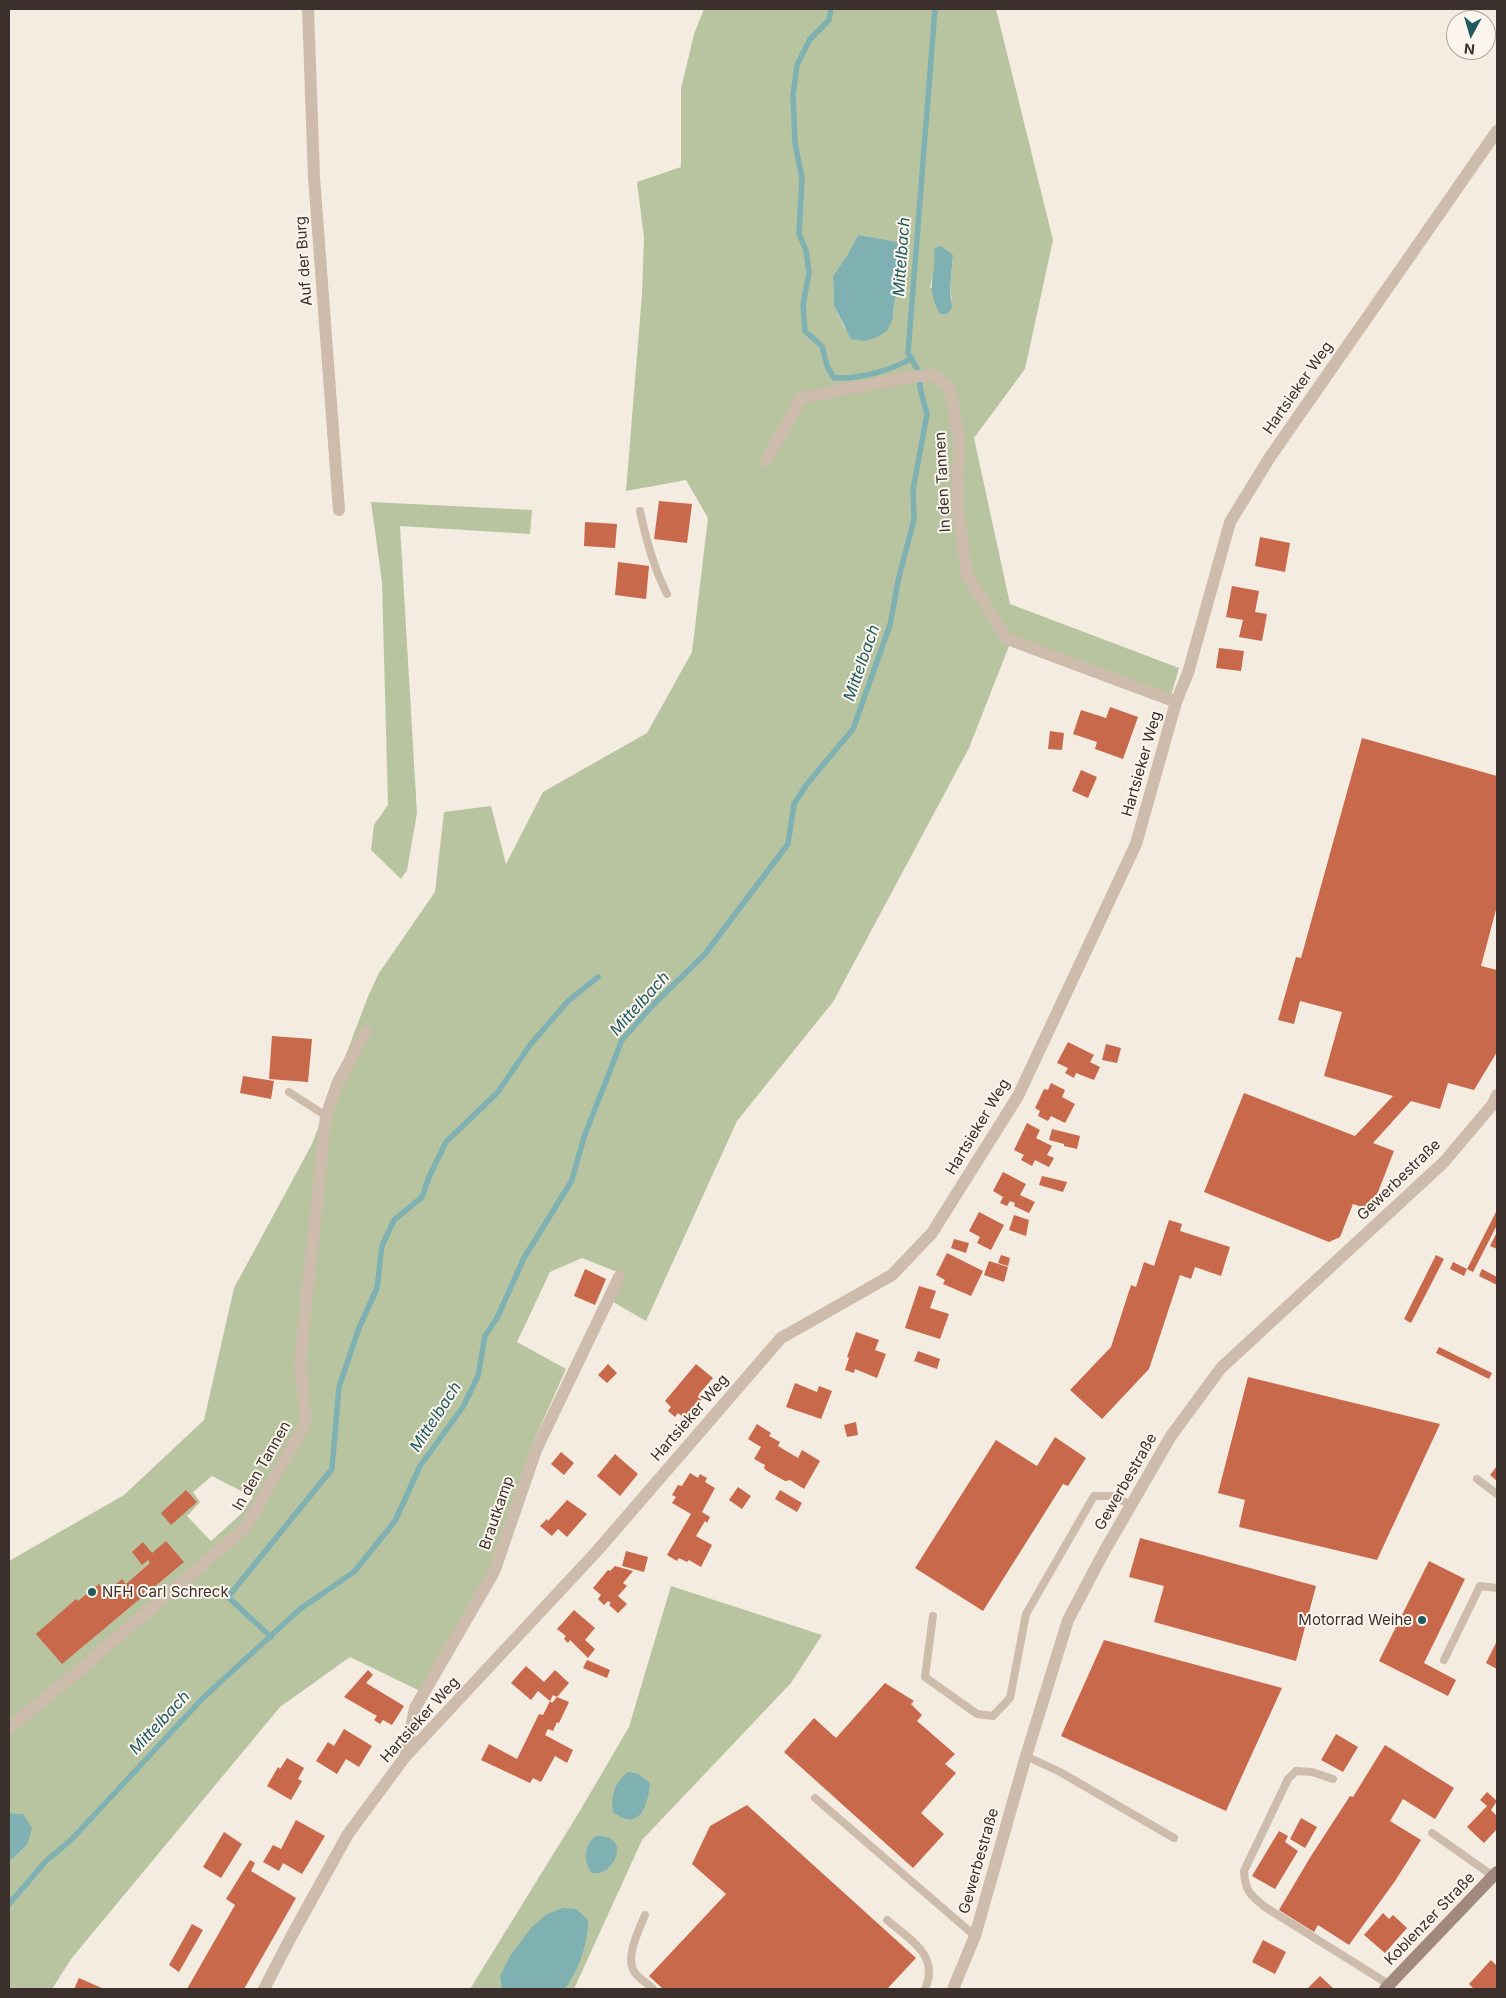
<!DOCTYPE html>
<meta charset="utf-8">
<style>
body{margin:0}
#map{position:relative;width:1506px;height:1998px;overflow:hidden;background:#f4ebe1;font-family:Inter,sans-serif}
canvas{display:block}
.frame{position:absolute;inset:0;border:10px solid #3b302b;pointer-events:none}
.north{position:absolute;left:1446px;top:10px;width:50px;height:50px;box-sizing:border-box;background:#fbf5ee;border:1px solid #aea6a0;border-radius:50%;rotate:186deg;font-size:14px;font-weight:700;line-height:20px;text-align:center;color:#3b302b}
.north::after{content:'';display:block;margin:auto;width:18px;height:22px;background:#1f5a5e;clip-path:polygon(50% 0,100% 100%,50% 72%,0 100%)}
</style>
<div id="map">
<canvas width="1506" height="1998"></canvas>
<div class="frame"></div>
<div class="north">N</div>
</div>
<script>
const ctx = document.querySelector('canvas').getContext('2d');
ctx.lineJoin = 'round';
function fill(path, color) { ctx.fillStyle = color; ctx.fill(path, 'evenodd'); }
function strokePath(path, color, width, dash) { ctx.strokeStyle = color; ctx.lineWidth = width; ctx.lineCap = dash ? 'butt' : 'round'; ctx.setLineDash(dash || []); ctx.stroke(path); }
function drawText(font, color, halo, rows, align = 'center') {
  ctx.font = font + ' Inter,sans-serif'; ctx.lineWidth = 4; ctx.setLineDash([]); ctx.textBaseline = 'middle'; ctx.strokeStyle = halo; ctx.fillStyle = color; for (const [text, x, y, turn = 0] of rows) {
    ctx.save(); ctx.translate(x, y); ctx.rotate((+turn || 0) * Math.PI / 180); ctx.textAlign = isNaN(turn) ? turn : align; if (halo) ctx.strokeText(text, 0, 0); ctx.fillText(text, 0, 0); ctx.restore();
  }
}
fill(new Path2D(`
 M704,9H996L1053,240L1025,369L974,438L1010,604L1179,668L1171,696L1009,646L969,748L833,1002L737,1121L646,1321L613,1302L625,1275L582,1258L550,1272L517,1342L566,1369L532,1445L488,1572L420,1691L350,1657L280,1707L71,1959L52,1989H9V1862L27,1845L23,1814L9,1813V1561L124,1495L204,1420L234,1288L312,1144L369,994L379,973L435,892L444,812L491,806L506,864L543,792L647,733L692,652L708,518L686,480L626,491L642,294L644,238L637,182L681,167V89L694,34ZM858,235L897,243L899,288L894,303L893,318L845,329L834,306L833,276L848,254ZM935,248L953,255L950,290L952,300L930,287L936,261ZM212,1476L253,1497L240,1515L211,1541L187,1516L200,1502L193,1492Z
 M371,502L532,510L530,534L400,526L417,813L407,870L401,879L371,850L374,825L388,805L382,582Z
 M671,1586L822,1635L791,1683L642,1840L574,1989H470L578,1814L629,1727Z`), '#b8c4a0');
fill(new Path2D(`
 M858,235L897,242L899,288L894,303L893,318L887,331L877,337L865,341L851,339L834,306L833,276L848,254Z
 M941,246L953,255L950,290L952,308L947,314H940C924,285 937,277 934,248Z
 M628,1772L639,1774L650,1783C648,1805 640,1833 613,1812C610,1796 615,1782 628,1772Z
 M9,1813L23,1814L32,1828L27,1845L9,1862Z
 M596,1836C633,1834 615,1877 592,1873C583,1862 584,1844 596,1836Z
 M563,1908L576,1909L588,1920C588,1945 579,1969 565,1989H502L500,1976L510,1956L531,1928L547,1914Z`), '#7fb0b2');
strokePath(new Path2D(`
 M831,9L829,20L810,39L797,65L793,95L795,143L802,178L799,234L806,250L809,273L803,305L805,331L822,346L827,366L834,378C860,379 890,371 912,358
 M271,1637L228,1597L332,1469L339,1387L359,1328L377,1288L382,1246L394,1220L422,1197L429,1177L446,1142L498,1092L530,1045L568,1001L598,977
 M9,1904L46,1861L71,1840L203,1698L300,1609L354,1572L395,1521L420,1466L463,1407L478,1376L485,1336L497,1318L524,1258L572,1180L584,1137L622,1040L654,1004L705,954L788,844L794,804L807,784L853,729L890,625L898,581L914,519L913,490L927,414L920,388V374L908,353L935,9`), '#7fb0b2', 5.5);
fill(new Path2D(`
 M659,501L692,504L687,543L654,539Z
 M585,522L617,524L615,548L584,546Z
 M1260,537L1290,543L1285,572L1255,566Z
 M618,562L649,566L646,599L615,595Z
 M1232,586L1259,591L1255,612L1267,614L1262,641L1239,637L1243,620L1226,617Z
 M1219,648L1244,651L1241,671L1216,668Z
 M1110,707L1138,717L1123,759L1095,749L1097,742L1073,734L1081,710L1106,718Z
 M1050,731L1064,733L1062,750L1048,749Z
 M1362,738L1497,776V906L1481,966L1497,970V1052L1474,1090L1448,1083L1440,1109L1411,1101L1373,1143L1394,1151L1371,1210L1353,1204L1340,1237L1329,1242L1204,1192L1244,1093L1355,1136L1393,1096L1324,1076L1342,1012L1300,1001L1294,1024L1278,1020L1296,957L1301,958Z
 M1081,770L1097,777L1088,798L1072,791Z
 M272,1036L312,1039L308,1082L269,1079Z
 M1068,1042L1094,1055L1090,1062L1100,1067L1094,1080L1076,1073L1074,1078L1065,1073L1068,1068L1057,1063Z
 M1106,1044L1121,1048L1117,1063L1102,1060Z
 M243,1076L274,1081L271,1099L240,1093Z
 M1051,1083L1065,1090L1062,1097L1075,1104L1065,1123L1051,1116L1048,1121L1038,1116L1040,1111L1035,1108L1044,1089L1048,1090Z
 M1027,1123L1040,1130L1036,1138L1052,1146L1047,1155L1054,1158L1049,1167L1035,1160L1032,1166L1021,1160L1024,1155L1014,1150Z
 M1052,1129L1080,1136L1077,1149L1064,1146V1144L1049,1140Z
 M1003,1172L1026,1184L1020,1195L1035,1202L1029,1213L1014,1206L1015,1203L1010,1201L1007,1206L1000,1203L1003,1197L993,1191Z
 M1042,1176L1067,1182L1063,1192L1039,1185Z
 M1497,1210V1225L1473,1272L1467,1269Z
 M979,1212L1004,1225L991,1250L977,1243L980,1237L969,1231Z
 M1014,1215L1029,1220L1026,1236L1009,1230Z
 M1169,1220L1182,1224L1180,1231L1230,1247L1221,1276L1195,1267L1191,1279L1180,1275L1149,1369L1102,1419L1070,1390L1111,1347L1131,1285L1136,1287L1144,1262L1154,1266Z
 M1497,1232V1249L1490,1246Z
 M954,1239L969,1243L966,1253L951,1248Z
 M947,1253L983,1271L971,1296L943,1284L945,1280L936,1275Z
 M1001,1255L1010,1258L1008,1266L998,1263Z
 M1436,1255L1444,1259L1411,1323L1404,1319Z
 M989,1261L1008,1267L1004,1282L984,1275Z
 M1453,1262L1467,1269L1464,1276L1450,1269Z
 M585,1269L606,1279L595,1305L574,1296Z
 M1482,1269L1497,1277V1285L1479,1276Z
 M919,1286L936,1291L930,1308L949,1314L940,1339L905,1328Z
 M856,1332L879,1340L875,1350L886,1354L877,1378L855,1369L854,1373L845,1370L849,1358L847,1357Z
 M1439,1347L1492,1373L1489,1379L1436,1353Z
 M918,1351L940,1359L937,1369L914,1361Z
 M608,1364L617,1373L607,1383L598,1375Z
 M696,1364L713,1378L699,1394L703,1398L685,1419L678,1413L675,1417L668,1411L671,1407L665,1401Z
 M1248,1377L1440,1424L1377,1560L1239,1527L1245,1500L1218,1493Z
 M795,1383L817,1392L819,1386L832,1391L821,1419L786,1407Z
 M856,1422L858,1435L847,1437L844,1425Z
 M757,1424L771,1433L769,1436L780,1442L778,1446L798,1458L802,1450L820,1461L804,1489L790,1480L785,1481L767,1471L764,1468L765,1465L754,1459L761,1447L748,1439Z
 M1055,1437L1086,1458L1068,1486L1063,1484L983,1611L915,1568L996,1440L1037,1466Z
 M561,1452L574,1463L564,1475L551,1464Z
 M615,1454L638,1474L620,1496L597,1476Z
 M1497,1466V1481L1490,1475Z
 M690,1473L698,1478L700,1474L707,1478L705,1482L715,1488L702,1512L710,1517L707,1523L705,1521L696,1536L712,1545L701,1567L689,1560L687,1562L679,1558L677,1561L667,1555L691,1514L672,1503L676,1497L672,1495L678,1485L682,1486Z
 M738,1487L751,1496L742,1509L729,1500Z
 M186,1490L197,1502L171,1525L161,1513Z
 M780,1490L802,1503L797,1512L775,1499Z
 M567,1500L587,1514L567,1537L558,1529L552,1536L540,1526L547,1519L548,1521Z
 M1140,1538L1316,1586L1296,1661L1154,1622L1164,1586L1129,1577Z
 M166,1541L184,1562L62,1664L36,1634L76,1599L78,1601L99,1584L106,1593L122,1579L126,1584L150,1563L148,1560L142,1565L132,1552L143,1542L152,1553Z
 M626,1551L648,1557L644,1572L622,1566Z
 M1429,1561L1465,1579L1424,1663L1456,1680L1448,1696L1379,1661Z
 M615,1566L633,1571L623,1583L627,1586L618,1596L627,1604L618,1613L609,1605L611,1603L608,1601L604,1605L598,1599L601,1595L593,1588L608,1570L610,1571Z
 M574,1610L595,1628L585,1640L595,1649L588,1658L570,1640L568,1643L564,1639L566,1636L557,1629Z
 M1104,1640L1282,1688L1226,1811L1061,1736Z
 M1497,1641V1669L1486,1663Z
 M587,1660L610,1670L607,1678L583,1668Z
 M526,1666L544,1682L555,1670L569,1683L557,1697L569,1702L559,1723L557,1722L553,1731L548,1729L545,1735L573,1750L567,1763L555,1756L541,1782L533,1778L530,1783L481,1760L489,1744L517,1759L539,1714L543,1715L550,1701L552,1703L557,1697L553,1695L550,1701L538,1691L531,1700L511,1683Z
 M368,1670L373,1675L366,1683L404,1706L392,1725L383,1720L380,1724L374,1720L377,1716L344,1697Z
 M885,1683L914,1701L911,1704L922,1715L917,1721L955,1754L945,1764L956,1773L921,1813L944,1834L913,1868L784,1752L814,1718L836,1738Z
 M344,1729L372,1746L359,1767L346,1759L337,1774L316,1761L328,1742L334,1746Z
 M1336,1734L1358,1747L1343,1772L1321,1760Z
 M1385,1745L1454,1788L1435,1819L1403,1799L1390,1821L1421,1840L1395,1881L1349,1945L1318,1925L1314,1932L1279,1910L1311,1856L1350,1796L1353,1797Z
 M287,1758L304,1768L298,1779L302,1781L291,1800L267,1786L278,1767L280,1769Z
 M1487,1792L1497,1801L1491,1810L1497,1816V1829L1484,1843L1467,1827L1487,1806L1480,1800Z
 M747,1805L916,1958L887,1989H663L649,1976L726,1894L692,1864L710,1826Z
 M1301,1818L1317,1827L1305,1848L1290,1839Z
 M296,1820L325,1836L302,1874L283,1863L279,1871L263,1862L273,1845L281,1849Z
 M1279,1831L1288,1836L1285,1842L1298,1851L1275,1889L1252,1876Z
 M224,1832L242,1844L221,1878L203,1867Z
 M250,1860L255,1863L251,1871L296,1898L244,1989H187L235,1905L226,1899Z
 M1383,1913L1389,1919L1393,1915L1407,1928L1385,1953L1364,1935Z
 M192,1924L203,1930L179,1972L169,1965Z
 M1263,1940L1286,1952L1275,1974L1252,1962Z
 M1491,1960L1497,1966V1989H1474L1469,1984Z
 M1320,1976L1334,1989H1307Z
 M79,1978L104,1989H74Z`), '#c8694b');
strokePath(new Path2D(`
 M640,511C646,540 654,568 667,594
 M289,1092L326,1116
 M1477,1479L1497,1494
 M933,1616L925,1677L977,1714L993,1716L1010,1698L1026,1614L1094,1496H1115L1131,1506
 M1444,1660L1480,1586L1497,1588
 M1026,1756L1060,1772L1174,1838
 M1333,1779L1312,1772L1296,1771L1288,1779L1244,1871C1245,1891 1250,1895 1265,1907L1390,1985
 M815,1798L975,1936
 M1432,1833L1493,1876
 M645,1915C639,1930 624,1958 635,1973C640,1979 648,1984 653,1989
 M887,1920C910,1940 940,1955 925,1989`), '#cdbbac', 8);
strokePath(new Path2D(`
 M308,9L314,177L339,510
 M766,461L801,398L909,377L934,375L950,388L959,439L957,504L967,575L1007,639L1176,702
 M9,1728L70,1678L245,1528L306,1422L300,1363L326,1116L338,1082L366,1031
 M405,1757L415,1708L494,1572L536,1450L619,1277
 M264,1989L292,1935L348,1834L405,1757L597,1551L781,1338L892,1275L932,1233L1018,1096L1136,844L1176,702L1188,673L1230,522L1270,457L1497,131
 M953,1989L975,1936L1026,1756L1068,1620L1105,1550L1171,1436L1221,1368L1444,1162L1493,1104L1497,1095`), '#cdbbac', 12);
strokePath(new Path2D(`
 M1385,1989L1497,1872`), '#a18a7d', 12);
for (const [x, y, r, color] of [
 [92,1592,5,"#1f5a5e"],
 [1422,1620,5,"#1f5a5e"]
]) { const dot = new Path2D(); dot.arc(x, y, r, 0, 2 * Math.PI); ctx.fillStyle = color; ctx.fill(dot); strokePath(dot, '#fbf5ee', 2); }
drawText('15px', '#3b302b', '#fbf5ee', [
 ["Auf der Burg",304,261,-94],
 ["Hartsieker Weg",1298,388,-55],
 ["In den Tannen",943,482,-93],
 ["Hartsieker Weg",1142,764,-74],
 ["Hartsieker Weg",978,1127,-59],
 ["Gewerbestraße",1399,1180,-44],
 ["Hartsieker Weg",690,1418,-49],
 ["In den Tannen",262,1466,-60],
 ["Gewerbestraße",1126,1482,-60],
 ["Brautkamp",497,1513,-71],
 ["Hartsieker Weg",420,1720,-48],
 ["Gewerbestraße",979,1861,-74],
 ["Koblenzer Straße",1430,1919,-46]
]);
drawText('15px', '#3b302b', '#fbf5ee', [
 ["NFH Carl Schreck",102,1592],
 ["Motorrad Weihe",1412,1620,"right"]
], 'left');
drawText('italic 16px', '#1f5a5e', '#fbf5ee', [
 ["Mittelbach",902,257,-86],
 ["Mittelbach",862,663,-71],
 ["Mittelbach",640,1004,-48],
 ["Mittelbach",436,1417,-57],
 ["Mittelbach",160,1723,-47]
]);
</script>
